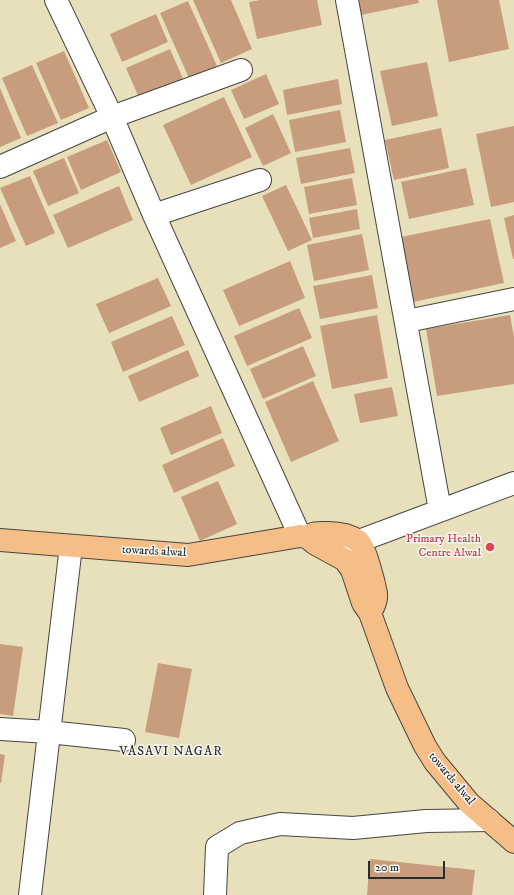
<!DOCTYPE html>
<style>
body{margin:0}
#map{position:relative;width:514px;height:895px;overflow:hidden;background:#e8dfbb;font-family:"IM FELL DW Pica",serif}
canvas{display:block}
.scale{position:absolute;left:368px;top:861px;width:77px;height:18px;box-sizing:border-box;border:2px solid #2b2b2b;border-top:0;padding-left:5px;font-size:12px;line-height:14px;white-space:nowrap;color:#2b2b2b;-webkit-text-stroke:3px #f6f6f2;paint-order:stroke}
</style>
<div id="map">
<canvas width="514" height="895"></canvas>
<div class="scale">20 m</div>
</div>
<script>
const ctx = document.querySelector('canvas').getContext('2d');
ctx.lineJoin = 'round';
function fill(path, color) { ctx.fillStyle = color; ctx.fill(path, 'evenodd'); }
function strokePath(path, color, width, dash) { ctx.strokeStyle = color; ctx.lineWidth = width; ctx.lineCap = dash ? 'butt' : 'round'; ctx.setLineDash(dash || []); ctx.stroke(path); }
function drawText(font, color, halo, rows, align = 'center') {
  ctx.font = font + ' "IM FELL DW Pica",serif'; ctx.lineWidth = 3; ctx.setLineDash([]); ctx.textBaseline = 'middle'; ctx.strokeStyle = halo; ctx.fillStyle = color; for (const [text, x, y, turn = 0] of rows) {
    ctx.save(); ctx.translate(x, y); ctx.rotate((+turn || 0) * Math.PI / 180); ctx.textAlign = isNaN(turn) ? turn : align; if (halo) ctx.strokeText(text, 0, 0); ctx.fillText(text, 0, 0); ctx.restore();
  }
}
fill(new Path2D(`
 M193,0H231L252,49L221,63Z
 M260,0H317L322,25L257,39L249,2Z
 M358,0H418L419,3L361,15Z
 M437,0H499L509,49L449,62Z
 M188,1L217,66L189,78L160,13Z
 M156,14L168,42L122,62L110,34Z
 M170,49L184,81L140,100L126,68Z
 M64,51L89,108L61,120L36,63Z
 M427,62L438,116L392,126L380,71Z
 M32,65L58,123L27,136L2,78Z
 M266,74L279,104L244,119L231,90Z
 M338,79L342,104L287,115L283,90Z
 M0,88L21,138L0,147Z
 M224,97L252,157L191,185L163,125Z
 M340,110L346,142L295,152L289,120Z
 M273,114L291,153L263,166L245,128Z
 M514,126V202L491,207L476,134Z
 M441,128L449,168L394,180L385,140Z
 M107,140L121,172L81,190L67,157Z
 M350,148L355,173L301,184L296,158Z
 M64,158L79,193L48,206L33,171Z
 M466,168L474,205L409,219L401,182Z
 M30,176L55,233L26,246L0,188Z
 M352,178L357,205L309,214L304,187Z
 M286,185L312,240L288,251L262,196Z
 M119,186L133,220L68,248L53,215Z
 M0,204L16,241L0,248Z
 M357,209L360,229L313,238L309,218Z
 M514,215V259H513L504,218Z
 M490,219L504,283L413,302L401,237Z
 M362,234L369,270L314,281L307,245Z
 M290,261L305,298L239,326L223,290Z
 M372,275L378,308L320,319L313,286Z
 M158,278L171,306L109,333L96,304Z
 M299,308L312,338L247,366L234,336Z
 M377,315L388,378L332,389L320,326Z
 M510,315L514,337V384L437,396L426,329Z
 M172,316L185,345L123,372L111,342Z
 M303,346L316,376L263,399L250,369Z
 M188,350L199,376L139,402L128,376Z
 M313,381L339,441L291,462L265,402Z
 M392,387L398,416L360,423L354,394Z
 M211,406L222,433L171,455L160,428Z
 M223,438L235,466L174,493L162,465Z
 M218,481L237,524L200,541L181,497Z
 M0,644L23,647L13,716L0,714Z
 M158,663L192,669L179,738L145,732Z
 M0,754L5,755L1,783H0Z
 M370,859L475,870L472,895H367Z`), '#c79d7e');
const minor = new Path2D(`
 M56,0L112,117L154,215L300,536
 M347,0L440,510
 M0,167L112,117L241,70
 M154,215L260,180
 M407,321L514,299
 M334,553L359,541L514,483
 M0,729L49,732L124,740
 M30,895L71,546
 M215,895L217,847L240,833L280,824L353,828L426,821L489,820`);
const major = new Path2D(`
 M307,537C313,532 321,533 328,533C337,533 350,535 358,541C365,546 374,583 376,593C377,600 374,606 370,613
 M0,540L188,555L300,536L307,537L314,543L345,560L352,570L363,603L370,613L397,688L425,746L435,762L469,803L514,842`);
strokePath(minor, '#474641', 24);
strokePath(major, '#474641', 24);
strokePath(minor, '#fff', 22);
strokePath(major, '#f6be87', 22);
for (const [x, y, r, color] of [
 [490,547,5,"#e0444e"]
]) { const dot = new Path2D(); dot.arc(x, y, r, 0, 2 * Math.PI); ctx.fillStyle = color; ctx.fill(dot); strokePath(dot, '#f6f6f2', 1.5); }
drawText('12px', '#be3a42', '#f6f6f2', [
 ["Primary Health",481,540],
 ["Centre Alwal",481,554]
], 'right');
drawText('12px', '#2b2b2b', '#f6f6f2', [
 ["towards alwal",154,552,3],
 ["towards alwal",451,779,50]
]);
ctx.letterSpacing = '1px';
drawText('13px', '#2b2b2b', '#f6f6f2', [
 ["VASAVI NAGAR",171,752]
]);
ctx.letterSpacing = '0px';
</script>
